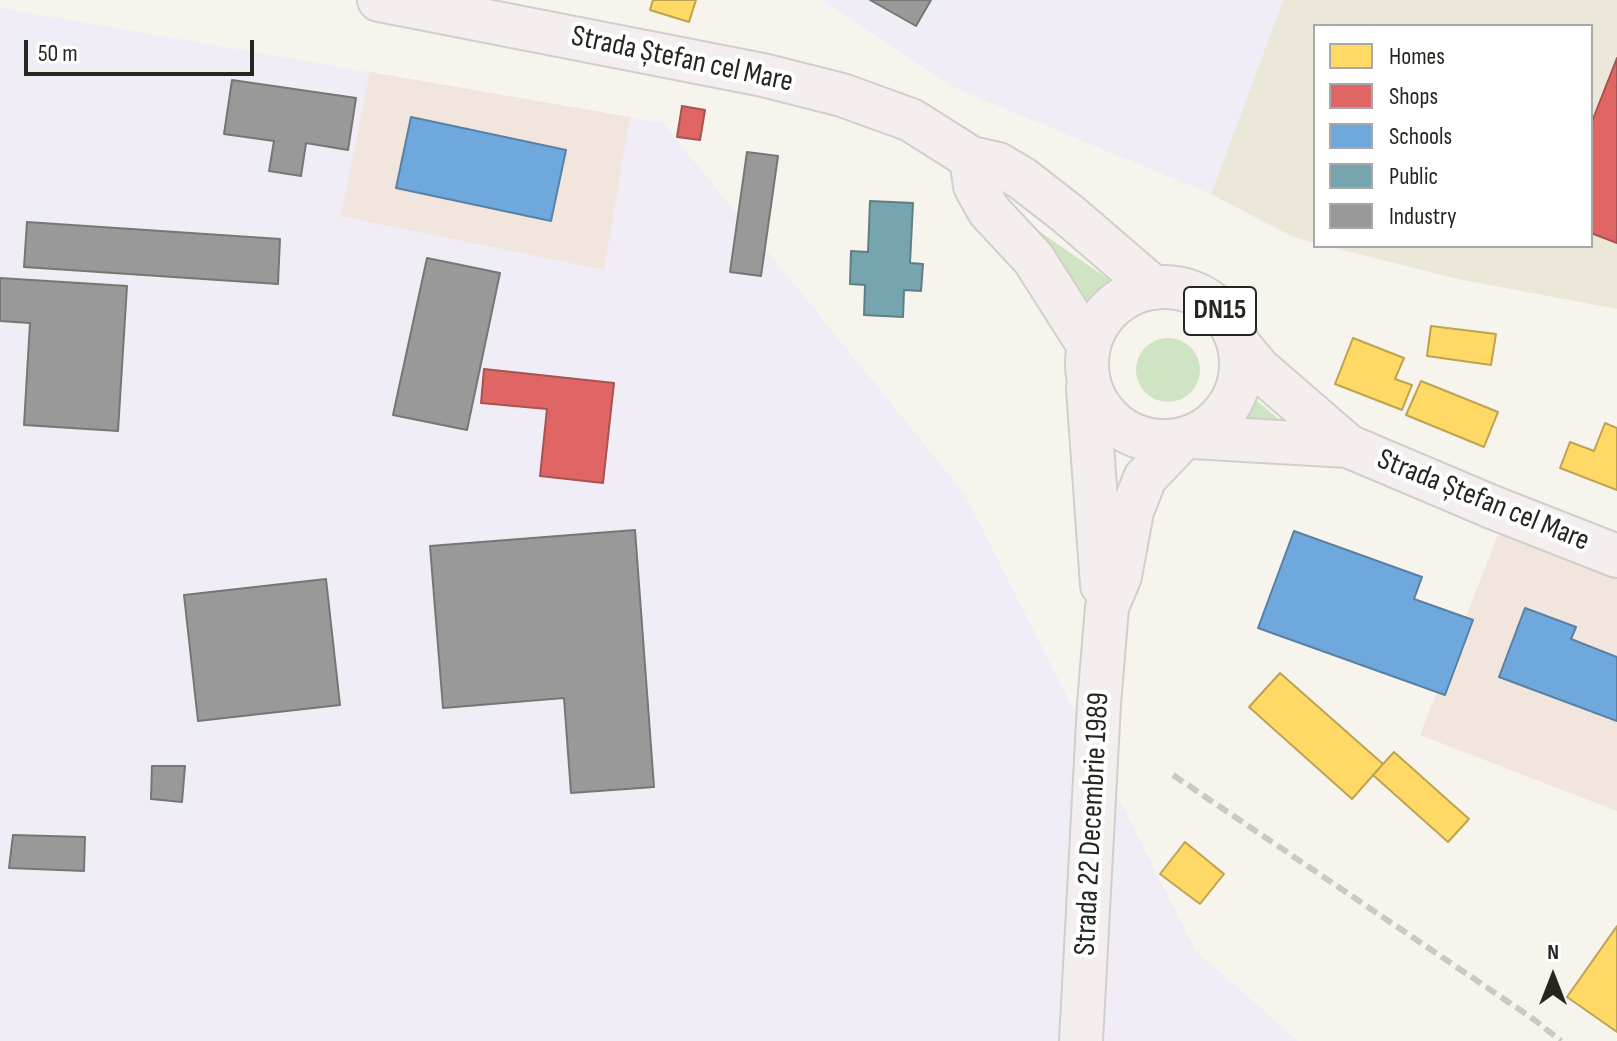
<!DOCTYPE html>
<meta charset="utf-8">
<style>
body{margin:0}
#map{position:relative;width:1617px;height:1041px;overflow:hidden;background:#f6f4ec;font-family:"Sofia Sans Condensed",sans-serif}
canvas{display:block}
.legend{position:absolute;left:1313px;top:24px;width:280px;height:224px;box-sizing:border-box;background:#fff;border:2px solid #a8a8a6;margin:0;padding:10px 14px;list-style:none;font-size:24px;color:#262621}
.legend li{display:flex;align-items:center;gap:16px;height:40px}
.legend b{width:40px;border:2px solid #a8a8a6}
.north{position:absolute;left:1513px;top:937px;width:80px;height:80px;-webkit-text-stroke:6px #fff;paint-order:stroke;rotate:0deg;font-size:22px;font-weight:700;line-height:32px;text-align:center;color:#262621}
.north::after{content:'';display:block;margin:auto;width:28px;height:36px;background:#262621;clip-path:polygon(50% 0,100% 100%,50% 72%,0 100%)}
.scale{position:absolute;left:24px;top:40px;width:230px;height:36px;box-sizing:border-box;border:4px solid #262621;border-top:0;padding-left:10px;font-size:24px;line-height:28px;white-space:nowrap;color:#262621;-webkit-text-stroke:6px #fff;paint-order:stroke}
</style>
<div id="map">
<canvas width="1617" height="1041"></canvas>
<ul class="legend">
<li><b style="height:22px;background:#ffd966"></b>Homes</li>
<li><b style="height:22px;background:#e06666"></b>Shops</li>
<li><b style="height:22px;background:#6fa8dc"></b>Schools</li>
<li><b style="height:22px;background:#76a5af"></b>Public</li>
<li><b style="height:22px;background:#999"></b>Industry</li>
</ul>
<div class="north">N</div>
<div class="scale">50 m</div>
</div>
<script>
const ctx = document.querySelector('canvas').getContext('2d');
ctx.lineJoin = 'round';
function fill(path, color) { ctx.fillStyle = color; ctx.fill(path, 'evenodd'); }
function strokePath(path, color, width, dash) { ctx.strokeStyle = color; ctx.lineWidth = width; ctx.lineCap = dash ? 'butt' : 'round'; ctx.setLineDash(dash || []); ctx.stroke(path); }
function drawText(font, color, halo, rows, align = 'center') {
  ctx.font = font + ' "Sofia Sans Condensed",sans-serif'; ctx.lineWidth = 8; ctx.setLineDash([]); ctx.textBaseline = 'middle'; ctx.strokeStyle = halo; ctx.fillStyle = color; for (const [text, x, y, turn = 0] of rows) {
    ctx.save(); ctx.translate(x, y); ctx.rotate((+turn || 0) * Math.PI / 180); ctx.textAlign = isNaN(turn) ? turn : align; if (halo) ctx.strokeText(text, 0, 0); ctx.fillText(text, 0, 0); ctx.restore();
  }
}
fill(new Path2D(`
 M1283,0H1617V309L1458,279L1327,246H1591V26H1315V243L1293,237L1211,194Z`), '#ebe8d9');
fill(new Path2D(`
 M820,0H1283L1211,194L959,90Z
 M0,8L663,123L964,493L1196,951L1298,1041H0Z`), '#f1edf6');
fill(new Path2D(`
 M370,72L630,117L604,270L341,216Z
 M1499,532L1617,578V811L1420,735Z`), '#f1e5de');
fill(new Path2D(`
 M1036,229L1124,290L1099,298L1088,313Z
 M1136 370a32 32 0 1 1 64 0a32 32 0 1 1-64 0Z
 M1254,398L1298,436L1243,420L1252,409Z`), '#cfe4c3');
const homes = new Path2D(`
 M653,0H696L689,22L650,10Z
 M1431,326L1496,334L1491,365L1427,356Z
 M1353,338L1404,358L1395,379L1412,385L1402,410L1335,384Z
 M1421,381L1498,412L1484,447L1406,415Z
 M1605,423L1617,428V490L1560,468L1570,442L1594,451Z
 M1280,673L1383,764L1352,799L1249,707Z
 M1394,752L1469,819L1448,842L1373,775Z
 M1185,842L1224,874L1200,904L1160,874Z
 M1617,926V1032L1567,997Z`);
fill(homes, '#ffd966');
strokePath(homes, '#bea351', 2);
const shops = new Path2D(`
 M1617,58V243L1591,233V124Z
 M682,106L705,110L700,140L677,137Z
 M484,369L614,383L603,483L540,476L547,409L481,403Z`);
fill(shops, '#e06666');
strokePath(shops, '#a85351', 2);
const schools = new Path2D(`
 M411,117L566,150L551,221L396,188Z
 M1294,531L1422,577L1414,599L1473,620L1445,695L1258,628Z
 M1525,608L1576,627L1571,639L1617,657V721L1499,677Z`);
fill(schools, '#6fa8dc');
strokePath(schools, '#5981a4', 2);
const public = new Path2D(`
 M870,201L913,203L910,263L923,264L921,291L904,290L903,317L864,315L865,285L850,284L851,251L868,252Z`);
fill(public, '#76a5af');
strokePath(public, '#5e7f84', 2);
const industry = new Path2D(`
 M870,0H931L916,26Z
 M232,80L356,98L348,150L306,143L301,176L269,171L274,141L224,134Z
 M747,152L778,156L761,276L730,272Z
 M27,222L280,239L278,284L24,267Z
 M427,258L500,273L467,430L393,415Z
 M0,278L127,286L118,431L24,425L30,323L0,321Z
 M635,530L654,787L571,793L564,698L443,708L430,546Z
 M326,579L340,705L198,721L184,595Z
 M152,766H185L182,802L151,799Z
 M13,835L85,837L84,871L9,868Z`);
fill(industry, '#999');
strokePath(industry, '#767675', 2);
const primary = new Path2D(`
 M379,0L763,75L842,95L911,120L971,158L998,164L1023,179L1068,214L1154,288
 M971,158L975,186L989,211L1033,258L1089,346
 M1087 364a77 77 0 1 1 154 0a77 77 0 1 1-154 0Z
 M1239,345L1259,369L1348,446L1492,507L1617,556
 M1088,388L1102,585
 M1193,437L1348,446
 M1081,1041L1099,704L1107,607L1120,576L1132,511L1145,478L1182,439`);
strokePath(primary, '#d0d0cb', 46);
strokePath(primary, '#f5eeee', 42);
strokePath(new Path2D(`
 M1173,775L1532,1018L1561,1041`), '#cac9c7', 6, [12, 6]);
for (const [x, y, w] of [
 [1220,311,72]
]) { const box = new Path2D(); box.roundRect(x - w / 2, y - 24, w, 48, 6); ctx.fillStyle = '#fff'; ctx.fill(box); strokePath(box, '#262621', 2); }
drawText('bold 28px', '#262621', null, [
 ["DN15",1220,311]
]);
drawText('30px', '#262621', '#fff', [
 ["Strada Ștefan cel Mare",682,60,12],
 ["Strada Ștefan cel Mare",1483,501,22],
 ["Strada 22 Decembrie 1989",1093,824,-87]
]);
</script>
